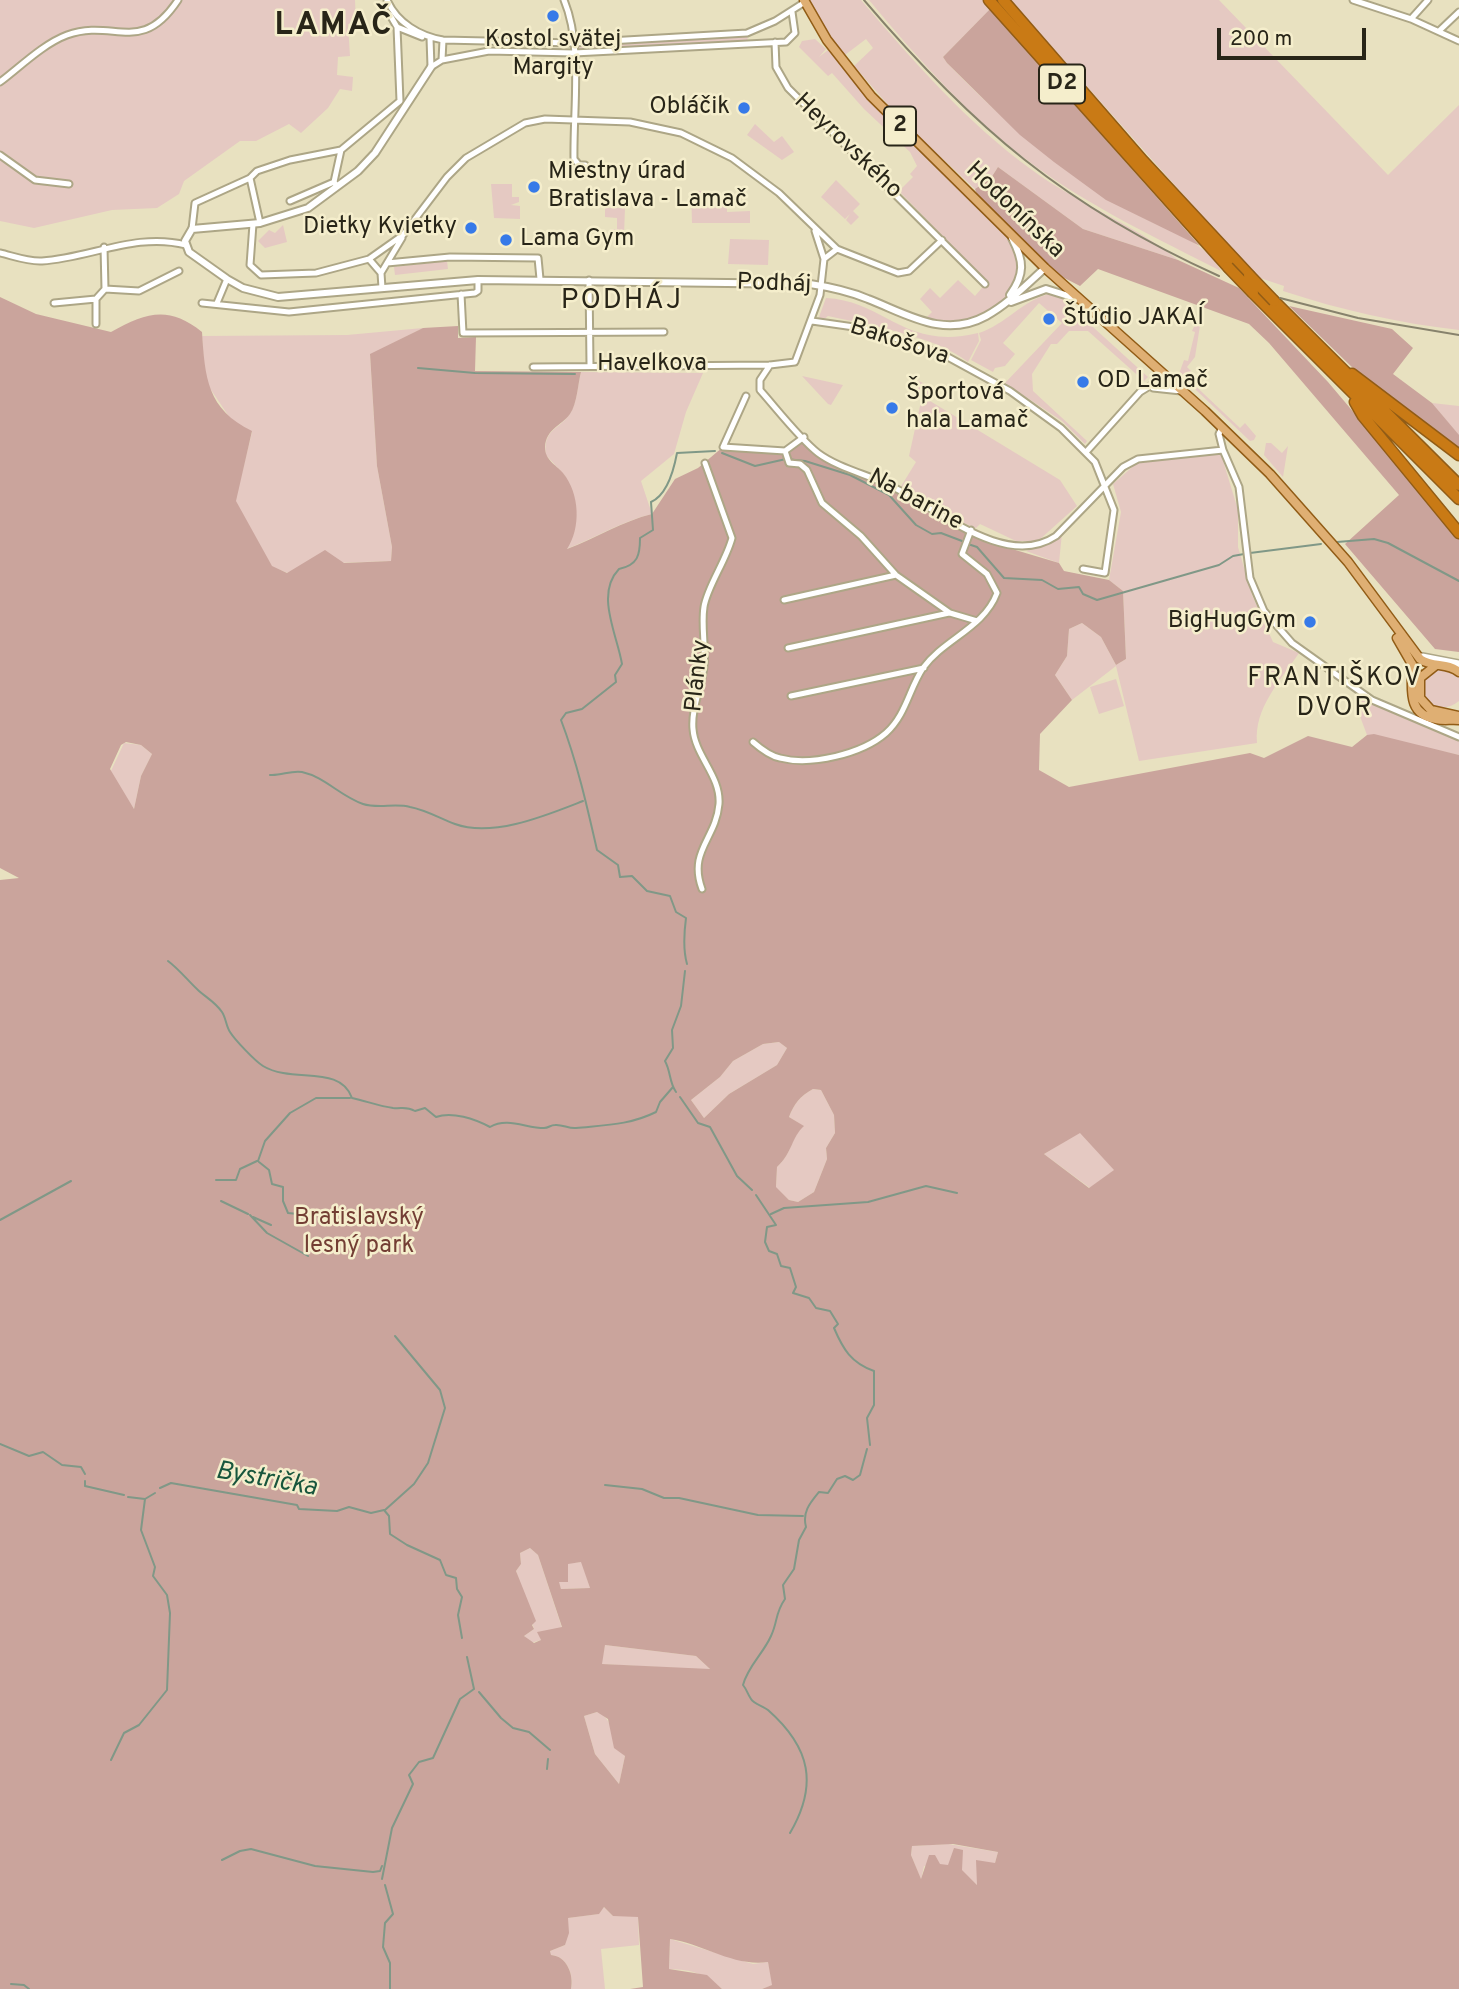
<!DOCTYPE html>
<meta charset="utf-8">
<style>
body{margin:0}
#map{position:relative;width:1459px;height:1989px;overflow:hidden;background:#e8e1c0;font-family:Overpass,sans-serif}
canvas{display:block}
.scale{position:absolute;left:1217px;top:28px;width:149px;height:32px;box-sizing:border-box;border:4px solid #282518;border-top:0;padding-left:9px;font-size:21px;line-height:24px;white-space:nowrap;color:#282518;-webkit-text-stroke:5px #f5eecc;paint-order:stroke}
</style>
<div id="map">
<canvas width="1459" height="1989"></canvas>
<div class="scale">200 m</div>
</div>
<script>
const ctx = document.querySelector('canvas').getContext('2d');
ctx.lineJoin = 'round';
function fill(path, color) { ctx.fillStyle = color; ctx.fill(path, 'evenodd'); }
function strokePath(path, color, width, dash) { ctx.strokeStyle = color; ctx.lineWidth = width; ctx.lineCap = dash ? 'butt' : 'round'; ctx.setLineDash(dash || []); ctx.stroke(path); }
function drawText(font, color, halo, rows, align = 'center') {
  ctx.font = font + ' Overpass,sans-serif'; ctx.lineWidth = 5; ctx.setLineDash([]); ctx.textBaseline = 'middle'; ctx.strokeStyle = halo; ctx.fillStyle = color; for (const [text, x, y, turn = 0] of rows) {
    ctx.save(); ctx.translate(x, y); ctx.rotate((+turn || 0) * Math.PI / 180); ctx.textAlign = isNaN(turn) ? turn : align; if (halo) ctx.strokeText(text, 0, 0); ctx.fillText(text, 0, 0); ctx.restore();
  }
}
fill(new Path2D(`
 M0,0H355L356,23L348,24L350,56L338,57L337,75L353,77L352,91L340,89L328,108L301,133L289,124L256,141H240L184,181L179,194L157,208L112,210L34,228L0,221Z
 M804,0H861C913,61 967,123 1032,170C1078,204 1134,224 1178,260L1083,229L998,167L991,178L975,189L903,122L854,66L873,48L866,39L841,58L863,87L1009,234L1019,252L1022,275L1003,305L960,325L922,322L932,312L920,299L930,288L940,298L958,280L975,296L987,282L899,191L913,177L910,174L917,166L910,152L864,109L832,73L828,76L799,47L802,41L815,39L826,49L819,57L832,47Z
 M869,0H983L990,9L943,57L947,63C1007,124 1070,182 1148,220C1174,233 1208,244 1221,271C1158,239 1091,207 1035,166C971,119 919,60 869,0Z
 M1010,0H1219L1388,175L1459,105V330C1398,323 1341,310 1283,291L1284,286L1260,278L1244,263Z
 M747,33L748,43L574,53V43Z
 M755,124L774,142L782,136L794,152L782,160L747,135Z
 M836,180L860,204L853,211L859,217L851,225L846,220L850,214L845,219L821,197Z
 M491,184H512V197H519V202L511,205L520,206V219L494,218Z
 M691,191H710V199L727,204V212L750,211V223H692Z
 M605,208H625L624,235H610V230L617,229V218L605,217Z
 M283,225L287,242L265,248L258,241L269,230L275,233Z
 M730,239L769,240L768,265L728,264Z
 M447,261L448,269L395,275L394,267Z
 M1049,294L1061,298L1148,377L1144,381L1088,331H1069L1057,344H1051L1032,374L1033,391L1087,441L1085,444L1062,421L1005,383L1062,323L1039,303L1003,343L1015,354L1005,366L995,368L993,372L971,360L981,340L979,333C1006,324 1022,301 1049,294Z
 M826,298C886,301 904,351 978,333L979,341L968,362C935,336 869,325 828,316L823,320L819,317Z
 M1203,307L1195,357L1187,367L1191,371L1186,377L1240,428L1245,423L1256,436L1254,440L1250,441L1179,374L1184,360L1188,361L1195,332L1192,331Z
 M423,328L370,355L377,466L392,547L391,561L306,564L288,573L272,567L235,501L252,432L232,421L205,381L202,336L347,335Z
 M581,372L703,373L686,412L674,454L641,481L652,514C622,521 595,538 566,549L572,493L565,476L546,455C542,428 562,429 571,412C577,401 578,384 581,372Z
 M802,376L843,385L831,405L828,404Z
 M917,380L935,389L930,401L1060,480L1077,506L1038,541H1016L980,524L976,528L942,514L900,488L916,462L909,456L922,397L912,391Z
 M1432,403L1459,406V435H1458Z
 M1266,443H1271L1282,453L1288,446L1283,477L1264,455Z
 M1221,454L1238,510V547L1252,595L1273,642L1299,653C1280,681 1254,708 1257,743L1139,761L1116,666L1072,700L1055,675L1067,656L1069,629L1082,623L1101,637L1116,665L1126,659L1123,591L1109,580L1121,512L1113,484L1138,462Z
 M1062,533L1059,563L1026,551L1045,545Z
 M1439,669L1459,674V701C1447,711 1432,709 1423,696V680Z
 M1116,679L1124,706L1099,714L1090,687Z
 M1362,700L1459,740V755L1367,735L1355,703Z
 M124,743L141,745L152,754L141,776L134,809L110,773Z
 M779,1042L787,1048L777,1065L729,1094L704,1118L691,1100L720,1077L733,1061L763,1044Z
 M813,1089L821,1090L834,1115L835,1133L826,1148L827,1159L814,1192L798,1202L789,1200L776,1188L777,1167C793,1152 790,1139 803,1126L789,1117C794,1104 800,1096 813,1089Z
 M1080,1132L1115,1170L1090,1188L1044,1154Z
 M530,1548L538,1555L562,1628L539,1632L541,1640L531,1643L524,1636L534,1629L516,1571L521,1564L520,1553Z
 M582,1562L590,1588L561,1589L558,1582L568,1563Z
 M605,1645L696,1656L711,1670L601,1664Z
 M597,1712C615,1718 612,1744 625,1756L619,1784L595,1754L584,1716Z
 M948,1844L998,1852L995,1863L978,1886C960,1868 949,1863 924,1866L921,1880L911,1855L912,1846Z
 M604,1907L613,1916H638L639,1945L601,1949L605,1989H571C574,1975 567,1956 551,1955L550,1951L565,1945L568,1918L598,1914Z
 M670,1939L753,1964L768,1962L773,1985L762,1989H722C704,1973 693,1970 669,1969Z`), '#e5c9c2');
fill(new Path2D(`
 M990,9L1200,246L1106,200L1054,162L1020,135L947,63L943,57Z
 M998,167L1083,229L1178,260L1239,288L1328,382L1459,537V652L1435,649L1345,544L1399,495L1269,343L1249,324L1098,269L1080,286L1045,268L981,206L975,189L991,178Z
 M0,297L36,314L111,332C146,313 168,305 202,332C205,378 207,409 252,431L236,501L272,566L287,573L325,550L344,563L391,561L392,547L377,466L370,354L423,328L458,326V338L476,337L475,371L581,372C578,383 577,404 570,414C561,426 546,429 545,447C545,460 555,464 563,473C580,494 581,528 567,549C596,538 623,521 652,514L675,479L698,468L723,447L785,451L804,437L818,453L894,487L928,513L1012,549L1059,563L1064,571L1109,580L1123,591L1126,659L1116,665L1101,637L1082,623L1069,629L1067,656L1055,675L1072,700L1040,734L1039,770L1069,787L1250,753L1264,758L1308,736L1352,747L1367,735L1374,734L1459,755V1989H762L772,1985L768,1962C734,1967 703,1944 670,1939L669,1969L707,1975L722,1989H630L643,1987L638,1917L613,1916L604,1907L599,1914L568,1918L569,1933L565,1945L550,1951L551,1955C567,1956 574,1975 571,1989H0V880L19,878L0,868ZM126,742L141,745L152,754L141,776L134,809L110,769L121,745ZM779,1042L787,1048L777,1065L729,1094L704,1118L691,1100L720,1077L733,1061L763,1044ZM813,1089L821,1090L834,1115L835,1133L826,1148L827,1159L814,1192L798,1202L789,1200L776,1187L777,1167C793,1152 791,1138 804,1126L789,1117C794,1104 800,1096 813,1089ZM1080,1133L1114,1170L1089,1188L1044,1154ZM530,1548L538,1555L562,1627L537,1632L541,1640L534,1643L524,1636L534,1629L532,1625L536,1621L516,1571L521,1564L520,1553ZM581,1562L590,1588L561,1589L559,1582H568V1564ZM605,1645L696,1656L710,1669L602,1664ZM597,1712L608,1719L614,1748L625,1756L619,1784L595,1754L584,1716ZM953,1844L998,1852L995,1863L976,1860L977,1885L962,1870L963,1850L954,1848L948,1865L940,1864L935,1855H929L921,1879L911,1855L912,1846Z
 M1289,306L1392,329L1413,348L1393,374L1432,403L1459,435V452L1357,372Z`), '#caa49c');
strokePath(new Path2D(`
 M418,368L475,373L575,374
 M722,453L755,466L786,459L805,461L850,475L889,495L916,525L932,534L941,533L962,541
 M1337,542L1374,539L1388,543L1459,581
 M968,544L977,547L1004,578L1042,580L1058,589L1079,587L1083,594L1097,600L1219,565L1233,556L1244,554
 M1250,553L1321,544
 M270,775C281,776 291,770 302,772C325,777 340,796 363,804C378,809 395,803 410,807C426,810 439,818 455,824C493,838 547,815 583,801
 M168,961C180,970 188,981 199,991C207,998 215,1002 222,1012C226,1018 226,1026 230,1032C235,1040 255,1061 263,1066C293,1084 340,1064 352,1098C366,1101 379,1106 393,1108C402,1109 406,1106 415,1111L425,1108L436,1117C452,1111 475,1119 490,1127C507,1117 526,1128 544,1128C549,1128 550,1125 555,1125C562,1124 569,1129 576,1128C605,1125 630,1125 656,1112L660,1102L673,1087
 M687,964C683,950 684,933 686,918L676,912L670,896L647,891L632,876L620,877L618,865L597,850C587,806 577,762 561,720L566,713L582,709L616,682L615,675L622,664C617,634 595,594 619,569C638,565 640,555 640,538L653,530L651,502C667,495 674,469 677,453L715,451
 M676,1092C669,1082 671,1072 665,1061L673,1048L672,1030L681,1006L685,971
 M680,1097L698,1123L710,1127L737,1176L752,1190
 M258,1161L265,1141L290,1113L316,1098H350
 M259,1162L269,1170L272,1184L283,1187V1201L288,1213L298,1214
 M216,1180H236L240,1169L257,1161
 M756,1195L776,1225L767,1227L765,1242L769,1251L777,1254L781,1266L790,1268L796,1287L793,1293L809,1298L816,1308L830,1311L838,1324L834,1328C843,1349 851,1363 874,1371V1405L867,1418L870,1445
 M221,1201L248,1214
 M771,1214L784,1208L868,1202L926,1186L957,1193
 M250,1215L267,1233L308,1256
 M253,1217L271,1225
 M0,1220L71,1181
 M0,1444L29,1456L43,1452L62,1465L81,1467L85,1474
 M85,1481V1486L124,1495
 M605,1485L642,1489L664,1498H679L758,1515L803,1516
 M160,1488L171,1483L297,1505L299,1509L337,1511L349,1507L371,1513L384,1510L389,1516L390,1534L407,1545L440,1560L446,1575L456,1578L457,1589L462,1597L458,1615L462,1638
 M128,1497L145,1499L155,1493
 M385,1510L414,1484L428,1463L445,1408L440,1390L395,1336
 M479,1692L501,1718L513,1728L529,1732L550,1750
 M111,1760L124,1733L139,1725L167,1690L170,1613L167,1595L153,1576L155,1567L141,1530L145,1499
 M547,1769L548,1759
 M790,1833C818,1785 811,1748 768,1710C763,1706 754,1704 751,1699C747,1693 747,1690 743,1685C748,1666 763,1654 771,1636C778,1621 775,1613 785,1599L783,1585L794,1569L799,1540L806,1527C802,1512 810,1503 819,1492L828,1493L837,1479L845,1476L853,1480L860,1475L867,1449
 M222,1860L240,1851L251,1849L315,1866L373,1872L380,1871L382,1866
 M382,1879L392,1828L413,1784L409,1775L419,1762L433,1758L460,1699L474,1689L467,1657
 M385,1885L393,1914L385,1923L383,1947L390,1963V1989
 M11,1984L24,1985L29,1989`), '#809887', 2);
const minor = new Path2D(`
 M387,0C397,23 420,36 443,40L574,43L747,33L775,21L805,2
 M564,0C583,45 573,110 574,159L579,165H585
 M1353,0L1411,19L1459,41
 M390,15L397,27L422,37
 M1411,19L1428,0
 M1439,31L1459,12
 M430,38L431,67
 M775,42L776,67L788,88L985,284
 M442,60L443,40
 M431,67L442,60L489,51L574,53L786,42L795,33L792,12
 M0,82C20,67 43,44 67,35C114,18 141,56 178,0
 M0,155L35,180L69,184
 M250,178L260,223
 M336,185L334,182L341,150
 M290,201L334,182
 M253,224L250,265L261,275L316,273L369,259L403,235L447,177L466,158L525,123L545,119L630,122L681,133L732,158L779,193L837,249L898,273L909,271L942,240
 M192,229L195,203L250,178L257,171L290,160L341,150L400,101L397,27
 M815,231L824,259
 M0,253C13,256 29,262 42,261C91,258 136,232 186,245
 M369,259L381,273L382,288
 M387,263L450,257L538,258L540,279
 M381,273L402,238
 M589,280L590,365
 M105,289L139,291L179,271
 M461,294L463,333L664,332
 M54,303L96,299
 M202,303L289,312L475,293L478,291V280
 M217,303L227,279
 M812,321L868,329L946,356L1010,391L1061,428L1095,462L1114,510L1105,573L1083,569
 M96,324V299L105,289L104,247
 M770,365L760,380V390C776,408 800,439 818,453C838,468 869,475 891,486C937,508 1005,570 1056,536L1123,467L1138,459L1223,450
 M533,367L770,365L795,362L820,295L824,259L837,249
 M1153,388L1181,391
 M746,396L723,447L785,451L804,437
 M1222,427L1219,434L1223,450L1239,487L1250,578L1264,611L1292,643L1372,700L1459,737
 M785,451L789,463L800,464L807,470L822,503L861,536L896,575L950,613L977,621
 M1087,451L1140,392L1166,376
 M784,600L896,575
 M788,648L949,613
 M791,696L924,668
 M753,742C761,749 770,756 780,758C811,766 862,754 886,733C906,715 909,689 923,668C944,639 984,628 997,593L987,574L962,554L971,530
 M702,889C688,851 716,839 719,804C721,776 695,756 693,729C691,708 702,687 704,666C706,647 701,626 704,607C707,587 726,561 732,538L705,463`);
const tertiary = new Path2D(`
 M431,67L375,153L358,171L308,208L260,223L192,229L185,241L189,252L227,279L243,288L278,297L478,280L810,284C830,287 849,291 868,299C907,314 944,339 986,316C1008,304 1026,285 1045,268
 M1010,295C1025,274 1024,261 1012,238
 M1011,302L1046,289L1078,299`);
const secondary = new Path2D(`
 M1422,657L1459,664`);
const primary = new Path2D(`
 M804,0L827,40L871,96L1045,268L1205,411L1270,474L1348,562L1420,659C1433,668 1447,662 1459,672
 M1397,638L1420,678
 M1412,664C1413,686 1405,714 1436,719C1444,721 1451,719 1459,720
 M1435,666L1420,678V698L1431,710L1459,716`);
const motorway = new Path2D(`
 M989,0L1228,267
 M1003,0L1143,161L1249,275
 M1253,293L1459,499
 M1274,301L1459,485
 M1352,374L1459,455
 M1355,402L1363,416L1459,533`);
strokePath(minor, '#ada686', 9);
strokePath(tertiary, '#ada686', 10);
strokePath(secondary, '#ada686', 10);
strokePath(primary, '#915c16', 11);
strokePath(motorway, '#915c16', 13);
strokePath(minor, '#fff', 5);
strokePath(tertiary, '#fff', 6);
strokePath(secondary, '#fff', 7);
strokePath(primary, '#dfaf73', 8);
strokePath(motorway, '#c97a15', 10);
strokePath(new Path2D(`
 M864,0C972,127 1066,207 1219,276
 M1280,298L1358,318L1459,335`), '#87826c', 2);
const motorwayBridge = new Path2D(`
 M1228,267L1253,293
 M1249,275L1274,301`);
strokePath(motorwayBridge, '#915c16', 13, []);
strokePath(motorwayBridge, '#c97a15', 10);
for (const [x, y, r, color] of [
 [553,16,7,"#377ae8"],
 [744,108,7,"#377ae8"],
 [534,187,7,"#377ae8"],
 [471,228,7,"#377ae8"],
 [506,240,7,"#377ae8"],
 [1049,319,7,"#377ae8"],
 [1083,382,7,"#377ae8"],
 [892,408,7,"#377ae8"],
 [1310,622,7,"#377ae8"]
]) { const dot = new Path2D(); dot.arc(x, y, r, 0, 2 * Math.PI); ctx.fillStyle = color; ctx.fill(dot); strokePath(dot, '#f5eecc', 2.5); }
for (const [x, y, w] of [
 [1062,84,46],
 [900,126,32]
]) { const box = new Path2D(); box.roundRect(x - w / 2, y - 19.5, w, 39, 5); ctx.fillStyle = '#f5eecc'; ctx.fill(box); strokePath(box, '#282518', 2); }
drawText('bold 23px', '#282518', null, [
 ["D2",1062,84],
 ["2",900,126]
]);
drawText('24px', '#282518', '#f5eecc', [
 ["Kostol svätej",553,41,"center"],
 ["Margity",553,69,"center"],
 ["Obláčik",730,108,"right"],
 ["Miestny úrad",548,173],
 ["Bratislava - Lamač",548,201],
 ["Dietky Kvietky",457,228,"right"],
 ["Lama Gym",520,240],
 ["Štúdio JAKAÍ",1063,319],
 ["OD Lamač",1097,382],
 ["Športová",906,394],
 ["hala Lamač",906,422],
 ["BigHugGym",1296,622,"right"]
], 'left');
drawText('24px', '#282518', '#f5eecc', [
 ["Heyrovského",847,147,44],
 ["Hodonínska",1014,211,44],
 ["Podháj",774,285,2],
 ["Bakošova",899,343,18],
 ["Havelkova",652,365],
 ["Na barine",915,501,28],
 ["Plánky",699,676,-84]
]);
drawText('24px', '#733e34', '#f5eecc', [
 ["Bratislavský",359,1219],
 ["lesný park",359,1247]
]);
ctx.letterSpacing = '2px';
drawText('26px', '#282518', '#f5eecc', [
 ["FRANTIŠKOV",1335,680],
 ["DVOR",1335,710]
]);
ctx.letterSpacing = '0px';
drawText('italic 26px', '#18563d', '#f5eecc', [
 ["Bystrička",266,1481,10]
]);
ctx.letterSpacing = '2px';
drawText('28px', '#282518', '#f5eecc', [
 ["PODHÁJ",622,302]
]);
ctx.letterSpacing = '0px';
ctx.letterSpacing = '2px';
drawText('bold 32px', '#282518', '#f5eecc', [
 ["LAMAČ",334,28]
]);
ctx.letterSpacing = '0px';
</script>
